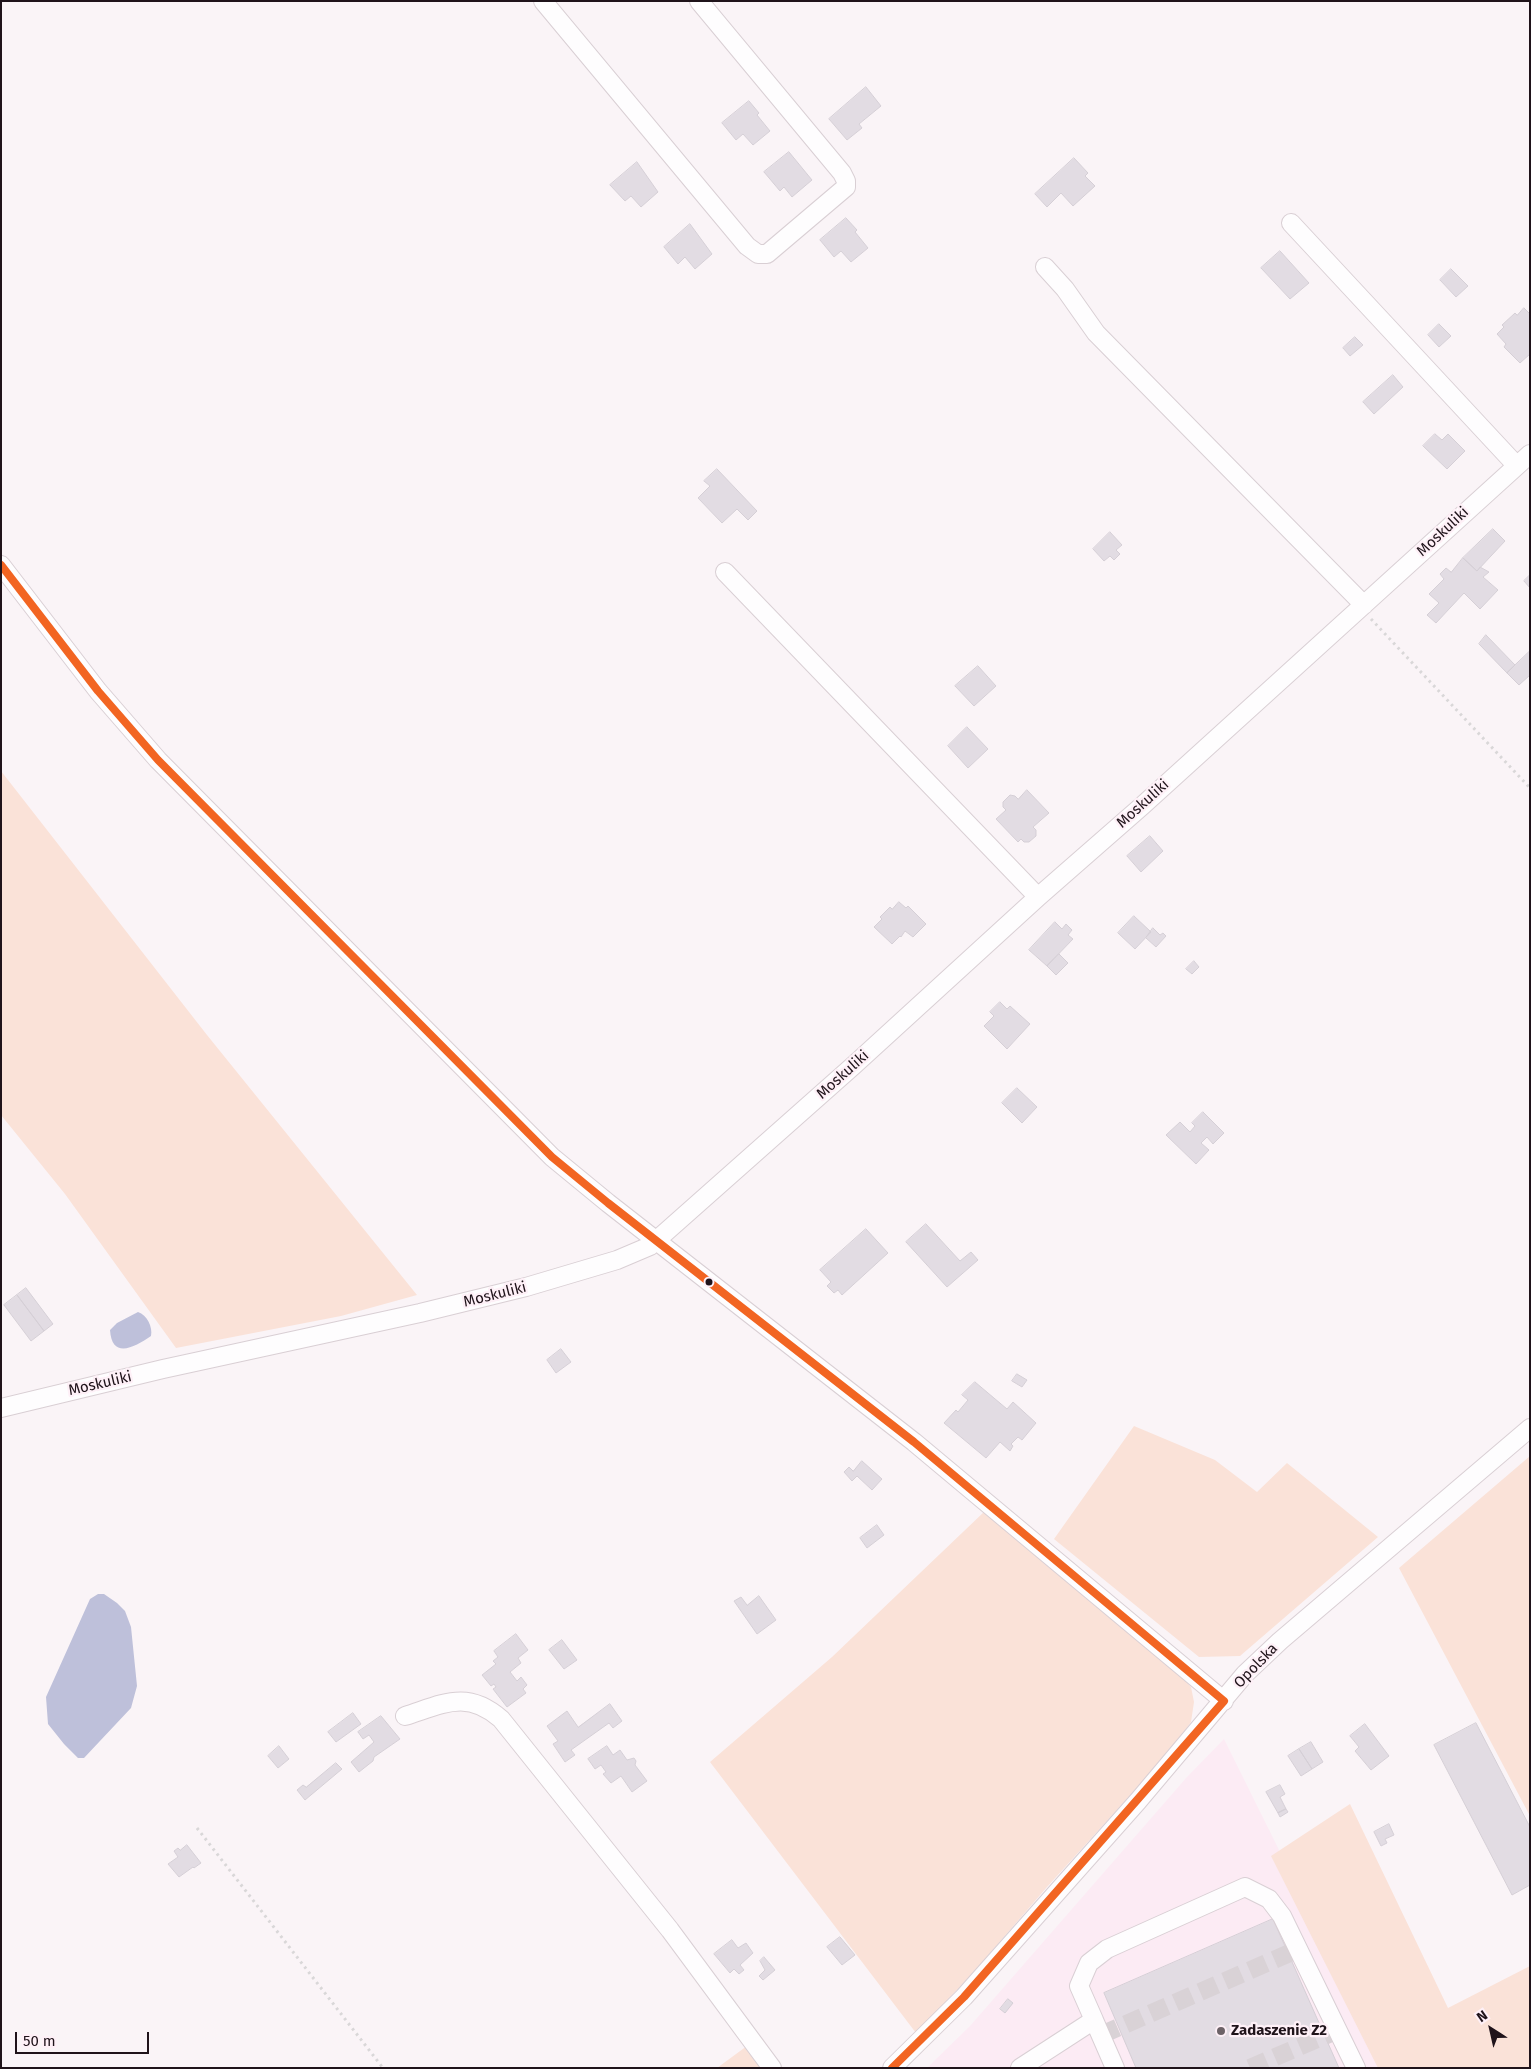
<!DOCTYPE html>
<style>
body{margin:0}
#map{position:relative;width:1531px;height:2069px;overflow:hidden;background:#faf4f7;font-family:"Fira Sans",sans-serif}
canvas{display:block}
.frame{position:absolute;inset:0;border:2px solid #1f131a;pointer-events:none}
.north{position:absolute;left:1466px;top:2004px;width:50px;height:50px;-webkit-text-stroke:4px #fef0f7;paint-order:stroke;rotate:325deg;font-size:14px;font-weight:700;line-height:20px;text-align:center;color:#1f131a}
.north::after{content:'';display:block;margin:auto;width:18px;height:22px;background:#1f131a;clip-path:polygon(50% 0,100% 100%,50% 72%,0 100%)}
.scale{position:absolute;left:15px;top:2032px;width:134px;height:22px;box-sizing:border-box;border:2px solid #1f131a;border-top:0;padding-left:6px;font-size:15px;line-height:18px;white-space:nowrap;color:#1f131a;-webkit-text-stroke:4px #fef0f7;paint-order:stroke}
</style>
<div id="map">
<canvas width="1531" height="2069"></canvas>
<div class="frame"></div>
<div class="north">N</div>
<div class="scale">50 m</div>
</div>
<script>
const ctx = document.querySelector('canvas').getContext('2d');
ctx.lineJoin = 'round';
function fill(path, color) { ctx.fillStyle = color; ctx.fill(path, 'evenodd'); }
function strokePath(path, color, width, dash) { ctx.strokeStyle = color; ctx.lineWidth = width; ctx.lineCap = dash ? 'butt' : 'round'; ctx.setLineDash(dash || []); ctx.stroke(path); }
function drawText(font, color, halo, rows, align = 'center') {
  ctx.font = font + ' "Fira Sans",sans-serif'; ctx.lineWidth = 4.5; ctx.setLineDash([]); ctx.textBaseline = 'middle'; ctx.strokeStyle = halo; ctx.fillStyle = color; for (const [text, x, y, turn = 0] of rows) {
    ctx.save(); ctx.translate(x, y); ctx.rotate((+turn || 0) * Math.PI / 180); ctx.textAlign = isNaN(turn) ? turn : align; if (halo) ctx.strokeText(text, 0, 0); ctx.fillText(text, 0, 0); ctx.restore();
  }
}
fill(new Path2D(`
 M1224,1739L1387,2068H927L970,2026L1187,1777Z`), '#fcebf4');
fill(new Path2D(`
 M1,771L207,1035L417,1295L341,1316L176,1348L65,1194L1,1115Z
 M1134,1426L1215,1460L1257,1492L1287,1463L1378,1537L1240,1656L1199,1657L1054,1539Z
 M1530,1456V1816L1399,1568Z
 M985,1511L1176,1670L1191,1687L1194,1702L1191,1722L1173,1748L1047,1887L972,1974L916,2033L710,1762L832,1657Z
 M1350,1804L1448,2008L1530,1966V2068H1378L1271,1856Z
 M751,2043L769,2068H717Z`), '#fae2d8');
fill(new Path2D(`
 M138,1312C147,1315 153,1327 151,1336C135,1347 112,1360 110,1330L117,1323Z
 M98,1594H104L117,1603L125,1611L131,1627L137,1686L131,1708L84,1758H78L64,1744L48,1724L46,1697L90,1599Z`), '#bec0da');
const building = new Path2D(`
 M866,87L881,106L859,124L862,128L847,140L829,119Z
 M749,101L759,113L757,115L770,131L753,145L743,134L736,140L722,123Z
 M789,152L812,180L792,197L784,187L780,191L764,172Z
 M1074,158L1088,173L1085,176L1095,186L1073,206L1061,193L1047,207L1035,194Z
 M637,162L658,192L641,207L631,196L625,201L610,185Z
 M846,218L857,230L855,232L868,248L851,262L841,251L834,257L820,240Z
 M690,224L712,254L695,269L685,257L678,264L664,247Z
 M1280,251L1309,283L1290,299L1261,268Z
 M1451,269L1468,286L1456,297L1440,280Z
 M1524,308L1530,314V354L1520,363L1504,347L1506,344L1497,334L1504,327L1502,325L1515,313L1517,315Z
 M1439,324L1451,336L1439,347L1428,335Z
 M1355,337L1363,345L1350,356L1343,348Z
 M1393,375L1403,387L1374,414L1363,402Z
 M1435,434L1442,440L1448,434L1465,451L1447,469L1423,446Z
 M717,469L757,511L748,520L737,509L722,523L698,498L710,486L704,481Z
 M1493,529L1505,541L1477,571L1463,558Z
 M1110,532L1122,545L1116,550L1120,554L1114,560L1110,556L1104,561L1093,549Z
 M1463,558L1477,571L1480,567L1489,572L1483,577L1498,590L1480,609L1464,593L1436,623L1427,615L1439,603L1429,594L1444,579L1440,574L1446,568L1451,572Z
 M1530,575V588L1524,581Z
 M1486,635L1515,665L1507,673L1479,644Z
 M1530,651V675L1519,685L1507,673Z
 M978,666L996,686L974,706L955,686Z
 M967,727L988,749L968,768L948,746Z
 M1027,790L1049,813L1033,827L1036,830V836L1029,842H1024L1021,839L1018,842L996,819L1006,810L1003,807V802L1010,795L1015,796L1018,799Z
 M1150,836L1163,851L1141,872L1127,856Z
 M899,902L906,908L908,906L926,924L913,937L905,931L901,937L900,936L892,944L874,927L882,919L880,917L890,907L892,909Z
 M1134,916L1151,932L1135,949L1118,933Z
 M1055,922L1062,929L1066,924L1072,930L1068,935L1073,939L1047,966L1029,950Z
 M1153,928L1160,935L1163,933L1166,936L1156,947L1146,938Z
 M1059,954L1068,963L1056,975L1047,966Z
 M1194,961L1199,967L1192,974L1186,969Z
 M1000,1002L1007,1009L1010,1006L1030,1024L1007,1049L984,1026L994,1016L990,1012Z
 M1017,1088L1037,1107L1022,1123L1002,1103Z
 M1203,1112L1224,1133L1213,1144L1207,1137L1201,1143L1209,1150L1196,1164L1166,1135L1180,1122L1190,1132L1195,1126L1192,1123Z
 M926,1224L960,1261L971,1252L978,1260L947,1287L906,1242Z
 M866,1229L888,1253L842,1295L838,1290L834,1293L827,1286L831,1282L820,1270Z
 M26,1288L53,1324L44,1331L17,1295Z
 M17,1295L44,1331L31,1341L4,1305Z
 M561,1349L571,1362L556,1373L547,1360Z
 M1017,1374L1027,1380L1022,1387L1012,1381Z
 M975,1382L1007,1409L1013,1402L1036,1423L1022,1440L1018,1437L1011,1444L1013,1446L1010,1451L1000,1442L986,1458L944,1423L956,1410L958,1412L968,1400L962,1395Z
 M862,1461L882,1479L872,1490L857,1476L852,1481L844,1472L849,1467L853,1471Z
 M877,1525L884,1535L867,1548L860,1538Z
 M759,1596L776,1620L757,1634L734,1601L741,1597L747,1605Z
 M516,1634L528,1650L518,1658L521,1663L510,1672L517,1681L521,1677L527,1685L523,1689L526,1693L507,1707L493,1689L496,1687L494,1684L491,1686L482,1675L496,1664L493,1661L498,1657L494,1651Z
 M562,1640L577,1660L564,1669L549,1650Z
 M610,1704L622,1721L613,1728L609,1723L571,1750L575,1755L565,1762L553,1744L558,1741L547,1726L567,1711L578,1727Z
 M353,1713L361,1724L336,1742L328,1732Z
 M381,1716L400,1739L374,1757L373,1761L359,1772L351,1762L374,1742L369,1735L363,1739L358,1732Z
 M1476,1723L1530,1827V1885L1512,1895L1434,1745Z
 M1365,1724L1389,1756L1371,1770L1355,1751L1359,1747L1350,1736Z
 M1311,1742L1323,1762L1312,1769L1299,1749Z
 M279,1746L289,1759L278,1768L268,1756Z
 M607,1746L613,1755L620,1750L627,1760L634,1758L636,1761L635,1765L647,1781L632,1792L621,1776L611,1783L603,1774L606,1772L601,1765L595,1769L588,1759Z
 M1299,1749L1312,1769L1301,1776L1288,1756Z
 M336,1763L342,1769L305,1800L297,1790L303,1785L306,1787Z
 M1280,1785L1285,1794L1280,1797L1286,1809L1278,1813L1266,1792Z
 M1286,1809L1288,1812L1280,1817L1278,1813Z
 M1389,1824L1394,1835L1385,1839L1387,1843L1381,1846L1374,1832Z
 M187,1845L201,1863L194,1868L193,1867L179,1877L168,1864L178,1857L174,1851L178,1848L180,1850Z
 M1273,1919L1339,2068H1136L1104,1993Z
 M840,1937L855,1955L842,1965L827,1947Z
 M732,1940L738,1948L746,1943L753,1953L740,1965L744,1970L739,1974L734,1969L730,1973L714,1954Z
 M764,1957L775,1970L763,1980L759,1976L765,1970L760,1961Z
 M1008,1999L1013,2003L1005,2013L1000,2009Z`);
fill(building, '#e2dce3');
strokePath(building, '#d5cfd6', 1);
strokePath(new Path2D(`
 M1101,2035L1299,1949
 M1250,2068L1338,2030`), '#d9d2d6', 18, [18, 9]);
const minor = new Path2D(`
 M543,1L747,246L758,254H767L846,187V181L842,173L699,1
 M1291,223L1516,465
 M1045,267L1065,289L1096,333L1364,605
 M1,565L98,691L158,760L552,1157L608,1203L914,1442L1224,1701
 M725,572L1038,897
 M1,1408L163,1369L420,1313L526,1287L617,1260L650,1246L853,1066L1038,897L1142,806L1530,454
 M405,1716C443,1704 467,1689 501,1719L670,1930L772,2068
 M1094,2020L1079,1986L1089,1963L1107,1949L1245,1887L1269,1899L1282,1916L1356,2068
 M892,2068L964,1997L1138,1801L1245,1674L1280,1641L1530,1428
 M1020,2068L1094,2020L1115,2068`);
strokePath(minor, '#d9cfd4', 20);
strokePath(new Path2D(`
 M1371,619L1530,788
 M197,1828L383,2068`), '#d9d7d8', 3, [2.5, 4]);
strokePath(minor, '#fefdfe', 18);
strokePath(new Path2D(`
 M1,565L98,691L158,760L552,1157L608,1203L914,1442L1224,1701
 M892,2068L964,1997L1224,1701`), '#f26522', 8);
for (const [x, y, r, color] of [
 [709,1282,4.5,"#1f131a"],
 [1221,2031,5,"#6c6267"]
]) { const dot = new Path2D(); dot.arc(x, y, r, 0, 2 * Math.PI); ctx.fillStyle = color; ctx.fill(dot); strokePath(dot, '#fef0f7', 2); }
drawText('15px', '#1f131a', '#fef0f7', [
 ["Moskuliki",1443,532,-43],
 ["Moskuliki",1143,804,-42],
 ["Moskuliki",843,1075,-42],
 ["Moskuliki",495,1295,-14],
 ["Moskuliki",100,1384,-13],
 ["Opolska",1256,1666,-46]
]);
drawText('bold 15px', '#1f131a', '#fef0f7', [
 ["Zadaszenie Z2",1231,2031]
], 'left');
</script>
